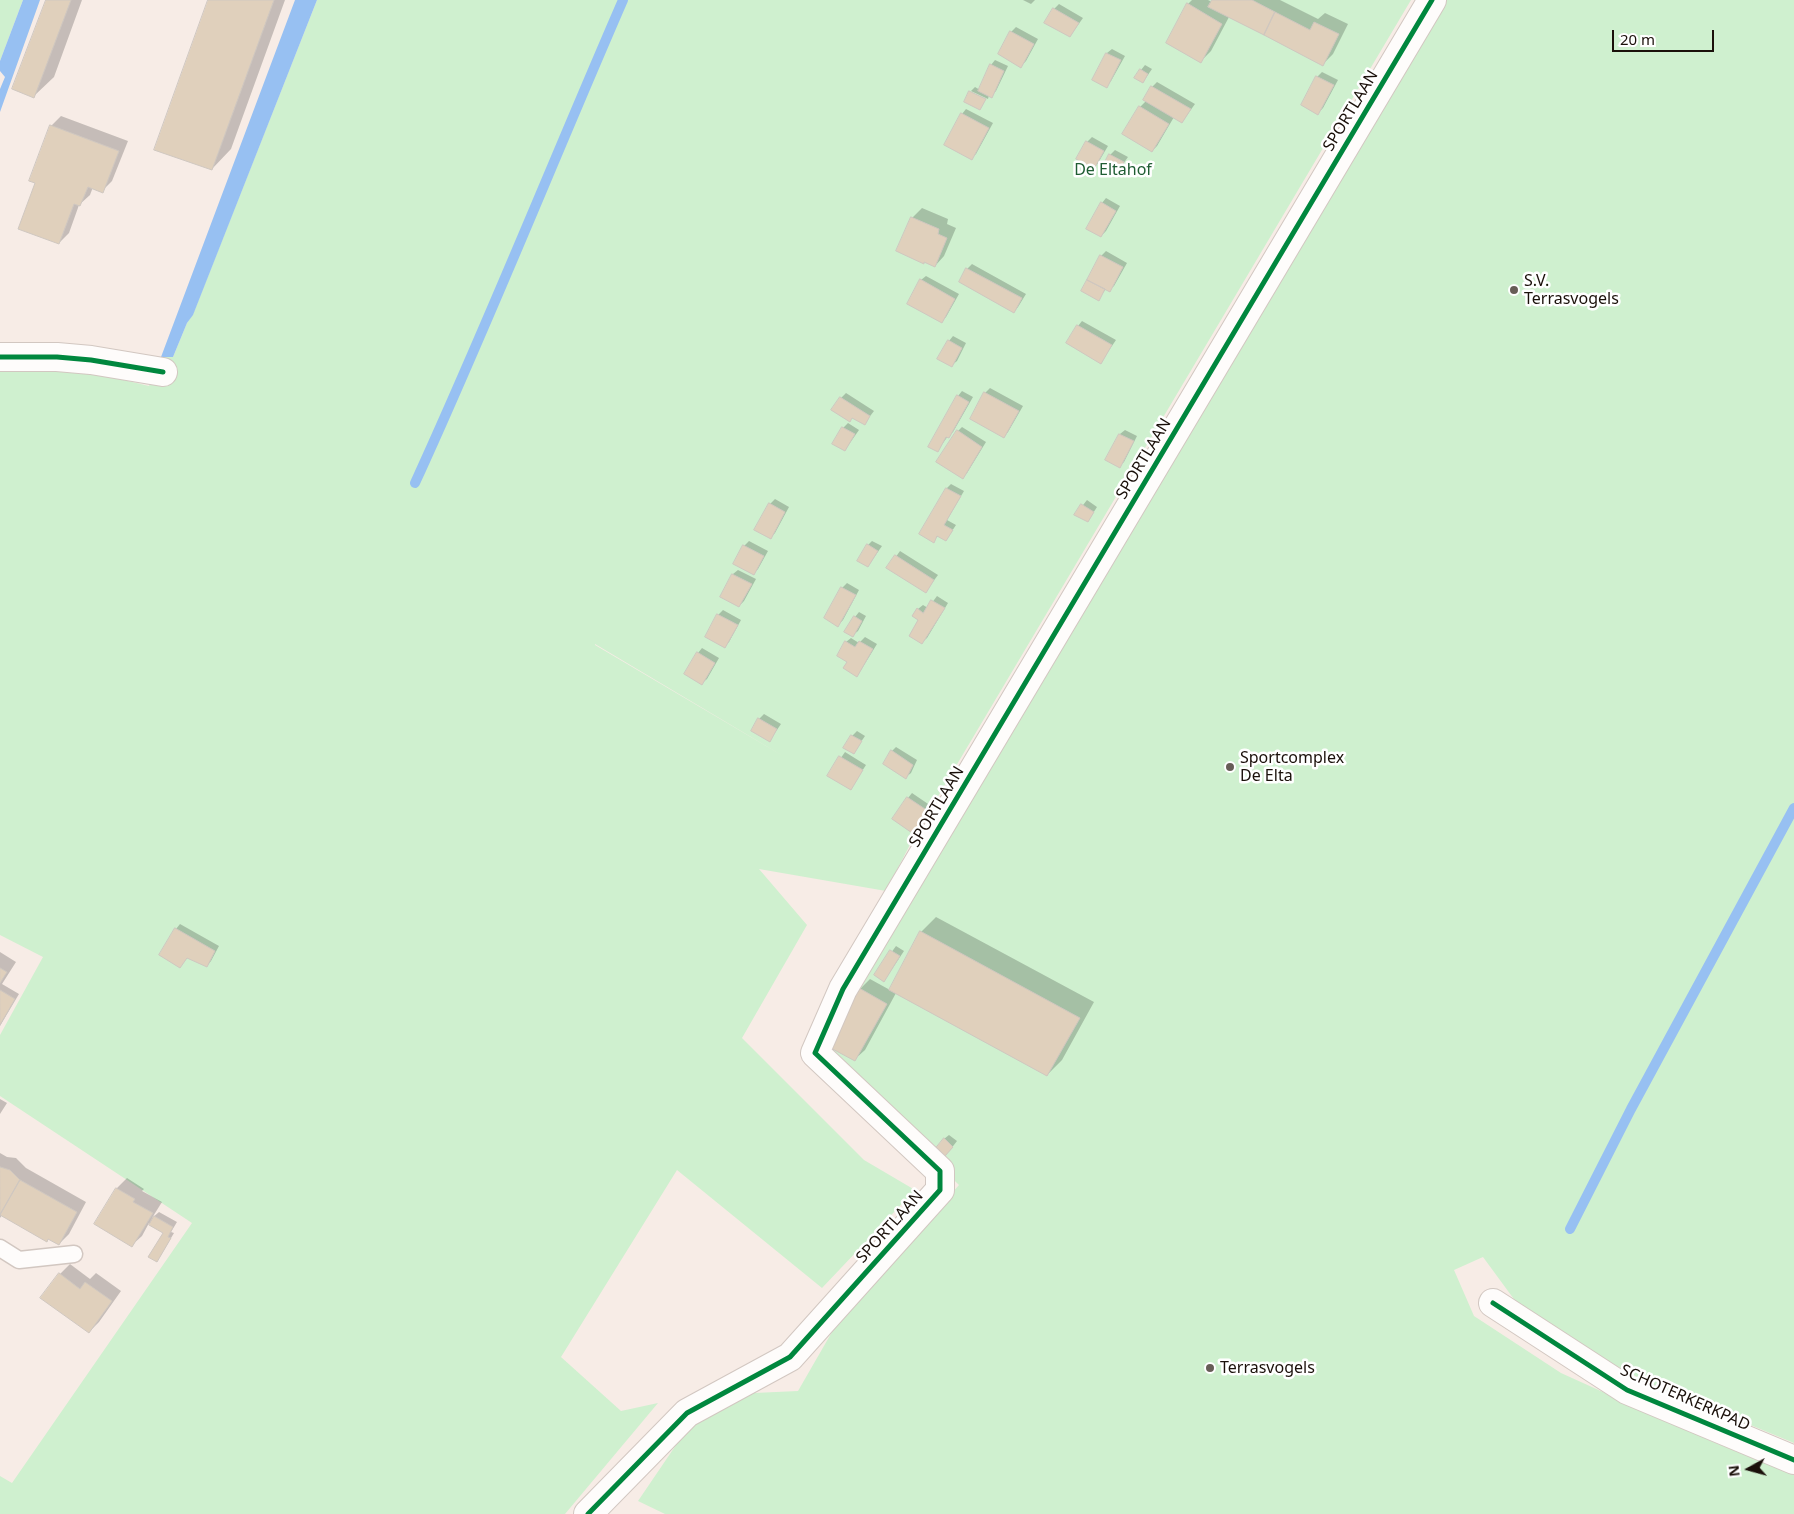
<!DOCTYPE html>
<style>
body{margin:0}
#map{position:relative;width:1794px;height:1514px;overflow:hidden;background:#f7ece6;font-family:"Noto Sans",sans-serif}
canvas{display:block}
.north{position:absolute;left:1724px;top:1444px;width:50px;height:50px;-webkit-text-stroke:4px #fff;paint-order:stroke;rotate:263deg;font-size:14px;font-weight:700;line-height:20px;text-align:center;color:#1a100a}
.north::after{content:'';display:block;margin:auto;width:18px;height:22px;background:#1a100a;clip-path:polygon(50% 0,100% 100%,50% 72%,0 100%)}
.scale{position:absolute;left:1612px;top:30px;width:102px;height:22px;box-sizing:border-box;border:2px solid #1a100a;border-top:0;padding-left:6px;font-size:15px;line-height:18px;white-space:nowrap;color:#1a100a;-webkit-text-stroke:4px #fff;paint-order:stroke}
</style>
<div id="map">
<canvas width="1794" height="1514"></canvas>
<div class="north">N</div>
<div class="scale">20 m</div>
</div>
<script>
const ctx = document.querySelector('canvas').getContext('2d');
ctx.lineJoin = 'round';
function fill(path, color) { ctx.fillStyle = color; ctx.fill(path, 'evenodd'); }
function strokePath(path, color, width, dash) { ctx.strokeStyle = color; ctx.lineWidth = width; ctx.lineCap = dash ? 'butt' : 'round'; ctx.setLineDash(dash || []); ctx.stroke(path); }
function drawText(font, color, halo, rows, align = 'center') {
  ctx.font = font + ' "Noto Sans",sans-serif'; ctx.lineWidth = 5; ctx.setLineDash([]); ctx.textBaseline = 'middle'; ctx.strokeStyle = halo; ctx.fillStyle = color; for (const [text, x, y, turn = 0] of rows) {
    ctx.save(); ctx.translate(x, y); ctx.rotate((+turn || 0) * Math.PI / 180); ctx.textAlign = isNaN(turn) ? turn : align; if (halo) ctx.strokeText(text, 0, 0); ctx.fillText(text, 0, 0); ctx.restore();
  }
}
fill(new Path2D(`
 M0,0H23L0,61Z
 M317,0H1411L915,835L886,891L759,869L807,925L742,1038L864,1160L915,1190L822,1288L677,1170L561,1357L621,1411L658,1403L565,1514H0V1476L12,1483L192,1223L0,1096V1035L43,957L0,935V370L65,366L149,386L161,357H173L187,323L193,314ZM595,644L788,759L595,645Z
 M1443,0H1794V1443L1649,1383L1580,1347L1519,1306L1483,1257L1454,1270L1474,1316L1561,1373L1711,1441L1794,1475V1514H665L638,1501L710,1395L798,1391L836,1325L959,1185L822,1051Z`), '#cff0cf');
fill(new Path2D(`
 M23,0H40L0,112V89L5,77L0,71V61Z
 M295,0H317L193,315L187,323L173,357H161Z`), '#97c0f2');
fill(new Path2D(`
 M47,0H82L54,77L34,96Z
 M210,0H285L231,149L212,169Z
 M1023,0H1035L1031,4Z
 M1192,0H1208L1212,2L1214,0H1280L1318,19L1325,13L1348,24L1333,54L1323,64L1229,17L1211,51L1201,61L1188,4Z
 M1059,4L1083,18L1070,36L1054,9Z
 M1016,27L1038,39L1026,61L1021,66L999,54L1011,32Z
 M1112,49L1125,56L1111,81L1107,86L1093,79L1107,53Z
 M995,60L1008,66L996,91L991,96L989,95L988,99L971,91L975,87L980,90L991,65Z
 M1145,65L1152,69L1143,82L1141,70Z
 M1322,72L1338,80L1323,108L1318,113L1317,77Z
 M1157,82L1195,104L1182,122L1174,117L1157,146L1152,151L1124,134L1140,107L1146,101L1145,100L1152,87Z
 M966,109L993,123L976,154L971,158L962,114Z
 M61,116L128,141L112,181L102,191L93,187L90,195L79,205L69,233L59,243L36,183L51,126Z
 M1092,137L1108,146L1098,163L1094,168L1078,159L1087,142Z
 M1115,150L1128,157L1118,171L1110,155Z
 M1106,198L1120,206L1106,231L1101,236L1102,203Z
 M922,208L948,219L947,224L956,228L944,256L935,266L898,250L912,218Z
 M1106,251L1127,263L1114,286L1109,290L1106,289L1098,299L1101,256Z
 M972,264L1026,294L1018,307L1014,312L967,269Z
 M926,276L959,294L946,317L941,322L921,280Z
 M1082,321L1116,340L1101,362L1078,326Z
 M953,336L966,343L957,361L952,365L949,341Z
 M990,388L1023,406L1008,432L1004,437L985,393Z
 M962,391L973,397L953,432L948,436L938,450L958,396Z
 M846,393L874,411L864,424L841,398Z
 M848,423L859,430L845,450L843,428Z
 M962,427L986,442L967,473L962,477L958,431Z
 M1125,430L1137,436L1124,462L1119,466L1120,434Z
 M951,484L964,491L947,520L956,525L946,540L938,536L933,541L921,534L947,488Z
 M775,499L789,507L775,533L770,538V504Z
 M1087,500L1097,507L1088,521L1076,514Z
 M749,541L768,551L758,569L754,573L735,563L744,546Z
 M872,541L882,546L868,566V545Z
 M900,551L938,575L926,591L888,568Z
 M738,570L756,579L744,601L739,606L721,596L733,574Z
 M847,583L859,590L843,620L838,625L842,588Z
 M937,596L948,603L927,638L922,642L918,609L923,605L928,608Z
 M723,610L741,620L729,642L725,646L718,615Z
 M859,612L866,616L858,631L853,635L855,617Z
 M865,637L877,644L861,670L857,675L848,661L846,642L851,638L859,643Z
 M702,648L719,658L707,679L702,683L698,653Z
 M764,714L781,724L770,740L759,719Z
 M857,731L865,736L854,752L852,736Z
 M896,747L917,760L911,773L906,777L892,751Z
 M845,752L866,765L851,788L829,775Z
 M912,793L934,808L915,834L908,798Z
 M936,917L1094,1002L1062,1060L1047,1075L896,993L865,1050L855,1059L860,989L870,979L890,990L921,932Z
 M180,924L219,946L211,961L207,966L188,957L184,961L176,929Z
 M896,946L904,951L888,975H875Z
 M0,952L16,962L2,984L19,994L0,1026Z
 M0,1099L7,1103L0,1114Z
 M949,1135L957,1141L950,1150L944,1139Z
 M0,1153L7,1157L16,1158L26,1168L86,1202L69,1234L59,1244L2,1215L0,1218Z
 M127,1178L144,1189L142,1191L162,1202L152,1218L159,1212L177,1222L171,1232L174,1233L161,1255L157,1260L164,1232L149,1223L142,1236L132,1245L95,1223L117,1188Z
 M70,1264L90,1279L96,1273L121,1291L99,1322L89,1332L60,1274Z`), '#0003');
strokePath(new Path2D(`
 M415,483C488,324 553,161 623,0
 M1570,1229L1631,1109L1794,808`), '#97c0f2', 10);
const building = new Path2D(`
 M46,0H71L34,98L12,89Z
 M208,0H274L212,170L154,150Z
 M1212,0H1252L1275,12L1264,35L1208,7Z
 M1187,3L1222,24L1201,63L1166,43Z
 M1053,8L1079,23L1070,37L1044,23Z
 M1275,12L1310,30L1314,22L1339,34L1323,66L1264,35Z
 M1010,31L1034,44L1021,68L998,54Z
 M1106,53L1121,60L1107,88L1092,80Z
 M990,64L1004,71L992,98L978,91Z
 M1140,69L1148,74L1143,83L1134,78Z
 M1316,76L1334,85L1318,115L1301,105Z
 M1151,86L1191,109L1182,123L1143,100Z
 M969,91L986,99L980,110L964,102Z
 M1139,106L1169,124L1152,152L1122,134Z
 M961,113L989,128L972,160L944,145Z
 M50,125L119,151L103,193L88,187L80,206L74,204L59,244L18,229L35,183L29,181Z
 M1086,141L1104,151L1094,169L1076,159Z
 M1109,154L1124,162L1118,173L1104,164Z
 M1101,202L1116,211L1101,237L1086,229Z
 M911,217L939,229L938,234L947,238L935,267L924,262V264L896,251Z
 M1100,255L1123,267L1110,292L1087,280Z
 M966,268L1022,298L1014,313L959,282Z
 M920,279L955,299L942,323L907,304Z
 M1087,280L1105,289L1099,301L1081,291Z
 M1077,325L1112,345L1101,364L1066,343Z
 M948,340L962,348L952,367L937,359Z
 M984,392L1019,411L1004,438L970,419Z
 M957,395L969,402L949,438L946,437L938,452L928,447Z
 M840,397L870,416L865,425L852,418L850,422L831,410Z
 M842,427L855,434L845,451L832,444Z
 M957,430L982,447L963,479L936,462Z
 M1119,434L1134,441L1120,468L1105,460Z
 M946,488L961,496L944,525L953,530L946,541L937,536L934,543L919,534Z
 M769,503L785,512L771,539L754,530Z
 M1081,504L1094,512L1088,522L1074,515Z
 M867,544L878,551L868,567L857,561Z
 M743,545L764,556L754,575L733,564Z
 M895,555L934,580L926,593L886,568Z
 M732,574L752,584L739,607L720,597Z
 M841,587L856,595L838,627L824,618Z
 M931,600L945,608L922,644L909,636L918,620L912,616L917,608L923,613Z
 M717,614L738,625L725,648L705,637Z
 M854,616L862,621L853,637L844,632Z
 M845,641L855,647L859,641L873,649L857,677L843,668L847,662L837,656Z
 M697,652L715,663L702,685L684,674Z
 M758,718L777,729L770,742L751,731Z
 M851,735L862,741L854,754L843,748Z
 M891,750L913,765L906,779L883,764Z
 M839,756L863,770L851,790L827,776Z
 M907,797L931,813L915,835L892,819Z
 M175,928L215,951L207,967L187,958L180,968L159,955Z
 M920,931L1080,1018L1047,1076L889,990Z
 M890,950L900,956L884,982L874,975Z
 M0,968L7,972L0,983Z
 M859,988L887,1004L855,1061L827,1046Z
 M0,990L15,999L0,1025Z
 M944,1138L953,1147L945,1156L936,1148Z
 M0,1167L10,1170L20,1180L0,1215Z
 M20,1180L77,1212L59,1245L48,1239L47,1242L0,1215Z
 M116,1188L135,1199L133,1202L153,1213L132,1247L94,1224Z
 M154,1216L173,1227L168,1237L171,1238L157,1262L148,1257L163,1233L149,1225Z
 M59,1273L80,1289L85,1282L112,1301L89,1333L40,1298Z`);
fill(building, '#e0d0bc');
strokePath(building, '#cfc7c0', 1);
const service = new Path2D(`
 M0,1248L19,1260L74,1254`);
const minor = new Path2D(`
 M0,357H57L91,360L163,372
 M1493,1303L1627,1390L1794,1460
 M588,1514L687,1413L790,1357L940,1190V1171L815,1053L843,989L1432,0`);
strokePath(service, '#d2c7c1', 19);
strokePath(minor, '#d2c7c1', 30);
strokePath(service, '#fefcfb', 16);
strokePath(minor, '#fefcfb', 28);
strokePath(new Path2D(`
 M0,357H57L91,360L163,372
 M1493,1303L1627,1390L1794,1460
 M588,1514L687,1413L790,1357L940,1190V1171L815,1053L843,989L1432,0`), '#00873e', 5);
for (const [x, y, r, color] of [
 [1514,290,5,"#675d57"],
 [1230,767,5,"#675d57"],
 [1210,1368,5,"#675d57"]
]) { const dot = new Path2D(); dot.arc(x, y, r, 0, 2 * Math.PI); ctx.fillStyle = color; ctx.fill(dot); strokePath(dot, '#fff', 2); }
drawText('16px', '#1a100a', '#fff', [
 ["SPORTLAAN",1351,111,-59],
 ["SPORTLAAN",1144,459,-59],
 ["SPORTLAAN",937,807,-59],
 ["SPORTLAAN",890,1227,-48],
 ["SCHOTERKERKPAD",1685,1398,24]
]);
drawText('16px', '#1f5d33', '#fff', [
 ["De Eltahof",1113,170]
]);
drawText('16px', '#1a100a', '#fff', [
 ["S.V.",1524,281],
 ["Terrasvogels",1524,299],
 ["Sportcomplex",1240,758],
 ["De Elta",1240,776],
 ["Terrasvogels",1220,1368]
], 'left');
</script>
